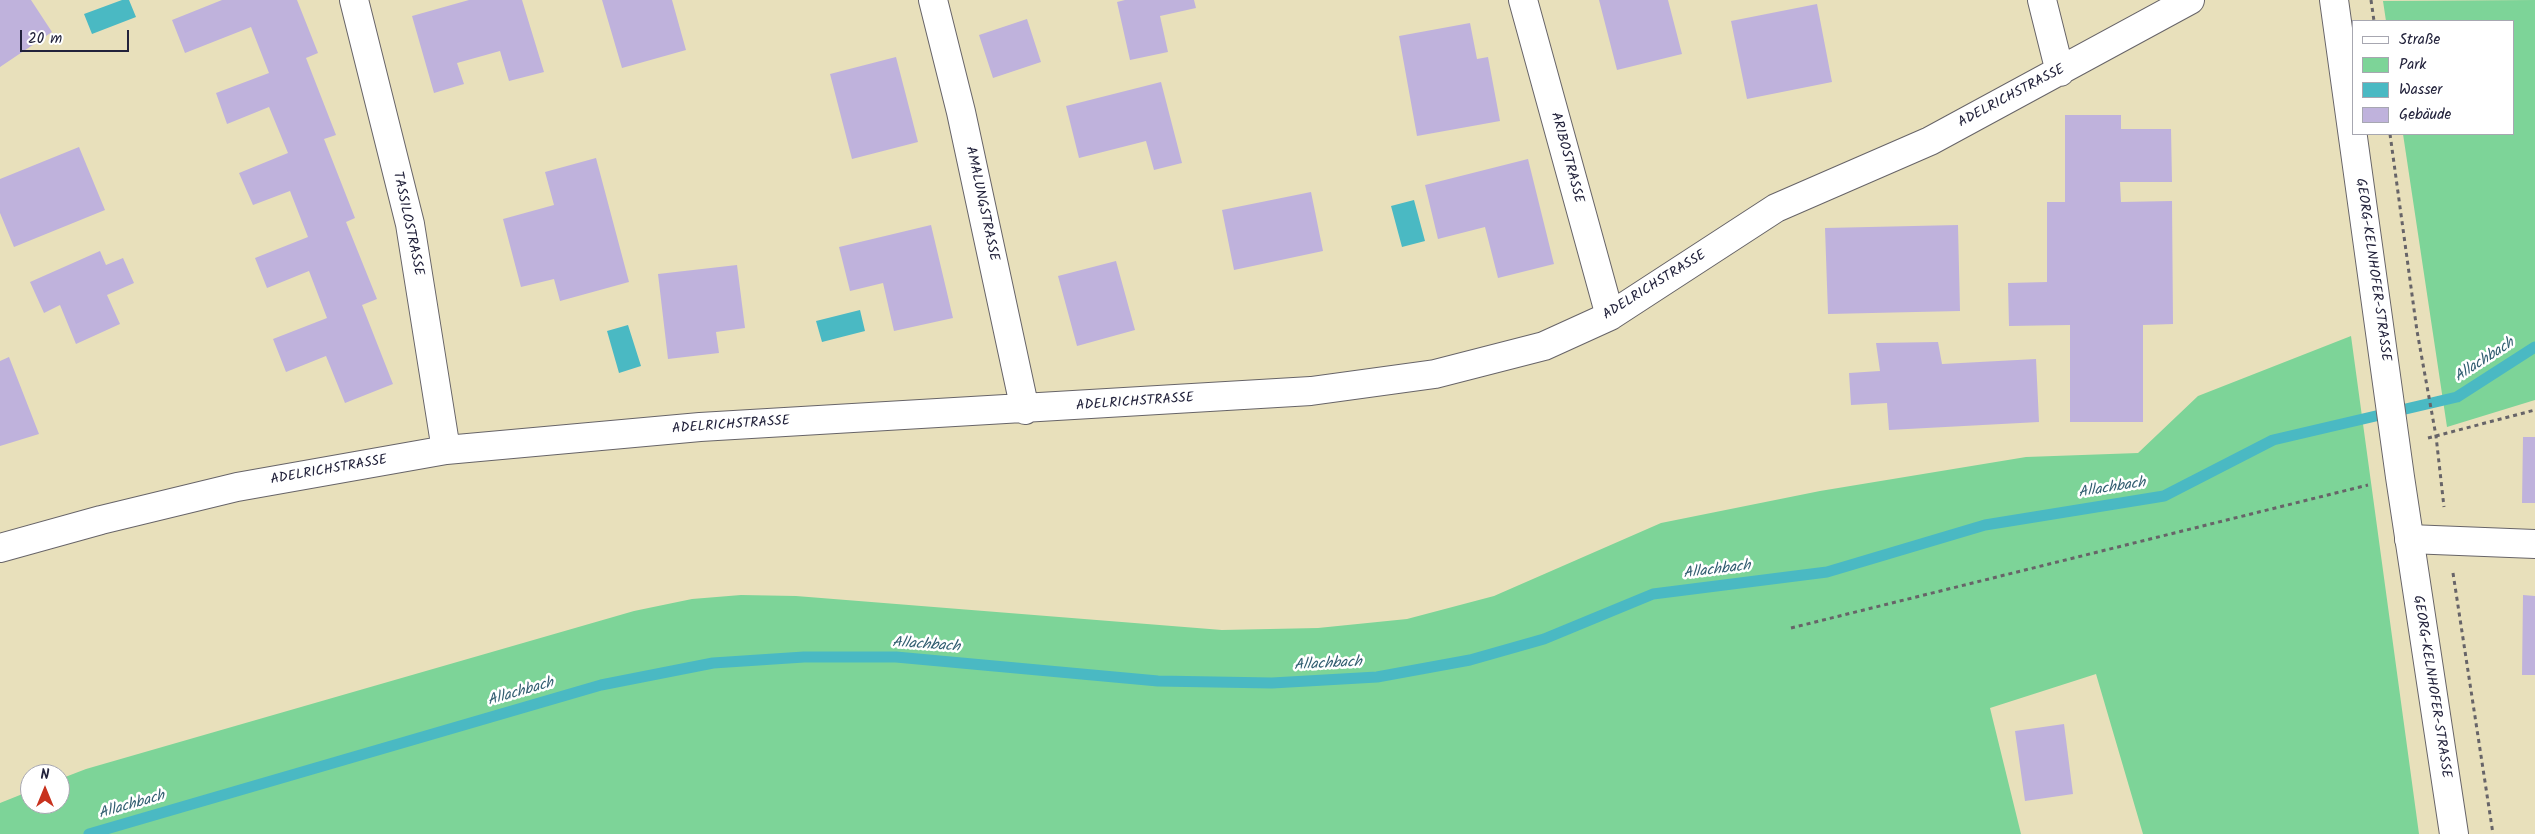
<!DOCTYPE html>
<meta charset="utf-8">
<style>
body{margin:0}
#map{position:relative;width:2535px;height:834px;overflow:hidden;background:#e8e0bb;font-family:Kalam,sans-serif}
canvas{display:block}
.legend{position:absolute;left:2352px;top:20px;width:162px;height:115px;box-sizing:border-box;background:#fff;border:1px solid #a7a7b1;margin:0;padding:6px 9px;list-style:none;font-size:15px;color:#22223b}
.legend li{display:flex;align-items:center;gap:10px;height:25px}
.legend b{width:25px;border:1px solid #a7a7b1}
.north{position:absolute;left:20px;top:764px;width:50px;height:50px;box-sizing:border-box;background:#fff;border:1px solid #a7a7b1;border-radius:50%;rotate:0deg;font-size:14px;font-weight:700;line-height:20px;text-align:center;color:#22223b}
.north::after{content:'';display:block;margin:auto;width:18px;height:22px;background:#c8321e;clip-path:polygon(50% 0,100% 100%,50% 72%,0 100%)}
.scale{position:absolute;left:20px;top:30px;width:109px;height:22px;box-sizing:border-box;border:2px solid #22223b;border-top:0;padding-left:6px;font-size:15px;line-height:18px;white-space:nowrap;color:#22223b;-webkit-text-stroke:4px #fff;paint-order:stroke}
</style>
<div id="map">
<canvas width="2535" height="834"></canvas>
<ul class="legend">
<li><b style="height:6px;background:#fff"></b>Straße</li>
<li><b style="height:14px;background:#7dd498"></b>Park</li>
<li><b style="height:14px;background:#4ab9c3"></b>Wasser</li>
<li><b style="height:14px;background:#bfb2dc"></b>Gebäude</li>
</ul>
<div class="north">N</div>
<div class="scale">20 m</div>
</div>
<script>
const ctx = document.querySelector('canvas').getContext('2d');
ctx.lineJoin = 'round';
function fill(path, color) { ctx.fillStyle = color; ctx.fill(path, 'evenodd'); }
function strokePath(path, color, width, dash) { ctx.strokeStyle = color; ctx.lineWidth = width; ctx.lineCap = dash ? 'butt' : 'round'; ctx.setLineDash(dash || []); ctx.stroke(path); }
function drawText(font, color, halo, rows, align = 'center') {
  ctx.font = font + ' Kalam,sans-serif'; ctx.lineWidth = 5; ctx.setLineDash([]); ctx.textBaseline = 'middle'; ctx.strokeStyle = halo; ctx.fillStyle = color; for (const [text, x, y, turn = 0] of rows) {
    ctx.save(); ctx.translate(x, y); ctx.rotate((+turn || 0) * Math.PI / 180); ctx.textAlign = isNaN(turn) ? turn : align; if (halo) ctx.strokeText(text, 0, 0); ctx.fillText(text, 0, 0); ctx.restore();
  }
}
fill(new Path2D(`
 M2535,0V400L2447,427L2403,134H2514V21H2386L2383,1Z
 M2351,336L2419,834H2143L2096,674L1990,708L2021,834H0V803L30,791V804H60V779L86,769L634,611L692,599L741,595L796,596L1222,630L1318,628L1407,619L1494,596L1661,523L1820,491L2026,457L2138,453L2198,396Z`), '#7dd498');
fill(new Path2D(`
 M122,0H129L136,17L92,34L84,14Z
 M1414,200L1425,241L1402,247L1391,206Z
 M860,310L865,331L822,342L816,321Z
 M628,325L641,366L619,373L607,331Z`), '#4ab9c3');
strokePath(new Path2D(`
 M89,834L601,685L713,663L804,657H896L1158,681L1272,683L1377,677L1470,660L1544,639L1653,594L1827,572L1985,525L2164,496L2273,440L2457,397L2535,347`), '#4ab9c3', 11);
fill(new Path2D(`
 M0,0H31L52,32L0,67Z
 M222,0H297L318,53L306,58L336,135L324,139L355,218L346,222L377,299L362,305L393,384L345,403L326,356L286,372L273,339L327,318L309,271L267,288L255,258L308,237L290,191L253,205L239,173L288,153L269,107L227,124L216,93L269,73L251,27L185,53L172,20Z
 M469,0H522L544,72L509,81L500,51L457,63L464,84L434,93L412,16Z
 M602,0H672L686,50L622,68Z
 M1125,0H1194L1196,8L1160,16L1168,52L1130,60L1117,2Z
 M1599,0H1668L1682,54L1617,70Z
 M1817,4L1832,82L1747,99L1731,21Z
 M1027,19L1041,62L993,78L979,35Z
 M1470,23L1477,59L1488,57L1500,121L1417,136L1399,36Z
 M896,57L918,142L852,159L830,74Z
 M1161,82L1182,163L1154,170L1146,141L1079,158L1066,106Z
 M2065,115H2121V129H2171L2172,182H2120L2121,202L2172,201L2173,324L2143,325V422H2070V325L2009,326L2008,283L2047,282V202H2065Z
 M79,147L105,210L14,247L0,213V179Z
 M596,158L629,282L560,301L554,279L521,287L503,219L554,205L545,172Z
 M1528,159L1554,264L1498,278L1485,227L1438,239L1425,185Z
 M1311,192L1323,251L1234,270L1222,210Z
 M931,225L953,318L894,331L883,283L850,291L839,247Z
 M1958,225L1960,311L1828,314L1825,228Z
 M100,251L106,265L123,258L134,283L107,295L120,324L76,344L60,305L44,313L30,282Z
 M1116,261L1135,330L1077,346L1058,276Z
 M737,265L745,328L716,332L719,353L668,359L658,274Z
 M1938,342L1942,364L2036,359L2039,422L1889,430L1887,403L1851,405L1849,373L1880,371L1876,343Z
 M9,357L39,434L0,446V361Z
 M2523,437H2535V503H2522Z
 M2523,595L2535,596V675H2522Z
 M2064,724L2073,794L2025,801L2015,731Z`), '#bfb2dc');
const minor = new Path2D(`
 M354,0L410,224L446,450
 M933,0L961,112L1025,410
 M1523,0L1610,316
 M2042,0L2060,72
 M2409,539L2535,544
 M0,548L101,520L237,487L446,450L700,427L1311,391L1435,374L1544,346L1610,316L1776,208L1930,141L2190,0`);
const tertiary = new Path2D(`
 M2334,0L2400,477L2454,834`);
strokePath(minor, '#676468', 30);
strokePath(tertiary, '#676468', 30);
strokePath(new Path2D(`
 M2371,0L2374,21
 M2390,134L2417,331L2436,436L2444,507
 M2428,438L2535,410
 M2453,573L2493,834
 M1791,628L2368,485`), '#676468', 3, [4, 4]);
strokePath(minor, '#fff', 28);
strokePath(tertiary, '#fff', 28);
drawText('14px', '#22223b', '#fff', [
 ["ADELRICHSTRASSE",2012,97,-28],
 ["ARIBOSTRASSE",1566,158,75],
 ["AMALUNGSTRASSE",981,204,78],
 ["TASSILOSTRASSE",407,224,78],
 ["GEORG-KELNHOFER-STRASSE",2372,270,82],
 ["ADELRICHSTRASSE",1655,286,-32],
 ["ADELRICHSTRASSE",1135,403,-4],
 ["ADELRICHSTRASSE",731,426,-4],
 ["ADELRICHSTRASSE",329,471,-10],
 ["GEORG-KELNHOFER-STRASSE",2431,687,81]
]);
drawText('italic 15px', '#325e71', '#fff', [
 ["Allachbach",2485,361,-33],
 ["Allachbach",2112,489,-9],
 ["Allachbach",1717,571,-7],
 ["Allachbach",926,646,4],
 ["Allachbach",1328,665,-3],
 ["Allachbach",521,693,-16],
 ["Allachbach",132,806,-16]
]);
</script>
